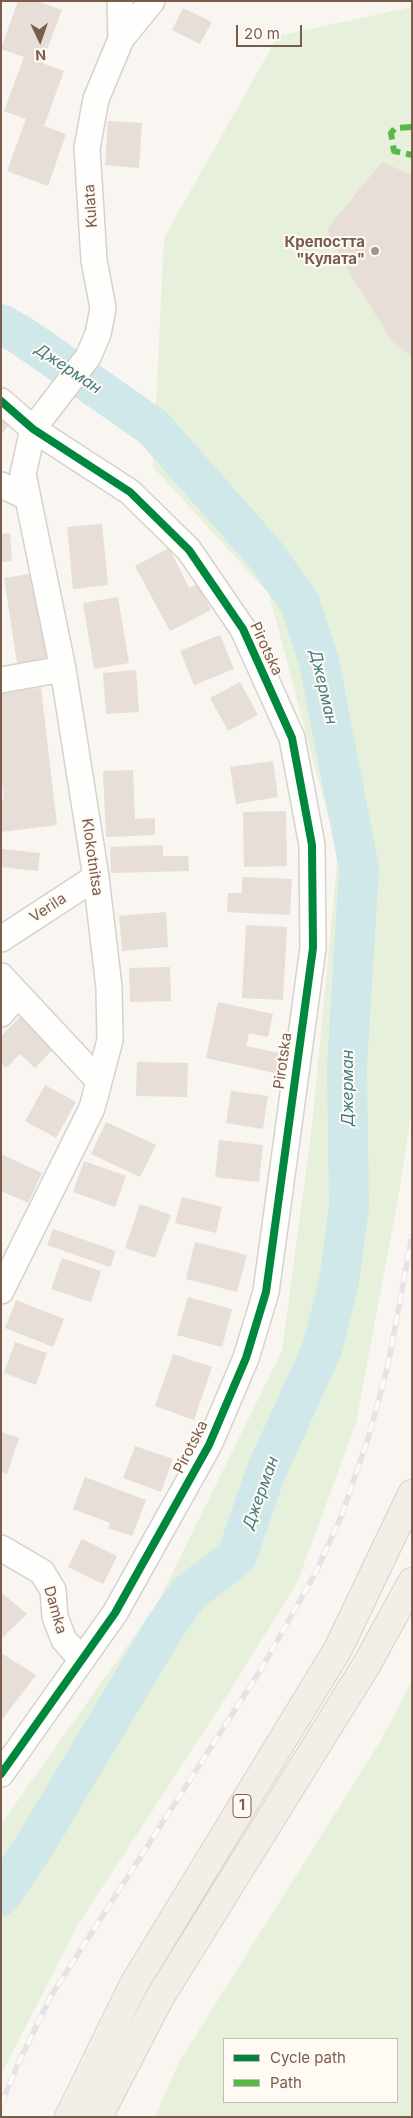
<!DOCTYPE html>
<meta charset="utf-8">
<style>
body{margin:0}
#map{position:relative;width:413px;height:2118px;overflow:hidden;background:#f9f5f0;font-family:Inter,sans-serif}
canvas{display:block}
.frame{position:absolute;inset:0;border:2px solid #7a5c4d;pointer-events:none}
.legend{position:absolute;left:223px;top:2038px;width:175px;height:65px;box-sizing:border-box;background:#fffaf3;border:1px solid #cabbb1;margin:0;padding:6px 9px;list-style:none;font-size:15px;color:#7a5c4d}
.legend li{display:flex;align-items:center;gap:10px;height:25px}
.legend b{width:25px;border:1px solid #cabbb1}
.north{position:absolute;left:15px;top:15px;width:50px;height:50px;-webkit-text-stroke:4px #fffaf3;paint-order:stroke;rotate:177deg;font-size:14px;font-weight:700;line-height:20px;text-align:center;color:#7a5c4d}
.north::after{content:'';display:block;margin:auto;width:18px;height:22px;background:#7a5c4d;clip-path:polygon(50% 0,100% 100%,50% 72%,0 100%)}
.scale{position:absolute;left:236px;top:25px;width:66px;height:22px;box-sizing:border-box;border:2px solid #7a5c4d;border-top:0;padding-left:6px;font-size:15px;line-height:18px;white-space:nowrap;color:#7a5c4d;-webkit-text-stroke:4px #fffaf3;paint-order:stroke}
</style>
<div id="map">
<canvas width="413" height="2118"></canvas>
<div class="frame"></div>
<ul class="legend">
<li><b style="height:6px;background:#00873e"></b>Cycle path</li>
<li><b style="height:6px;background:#58b947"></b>Path</li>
</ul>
<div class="north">N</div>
<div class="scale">20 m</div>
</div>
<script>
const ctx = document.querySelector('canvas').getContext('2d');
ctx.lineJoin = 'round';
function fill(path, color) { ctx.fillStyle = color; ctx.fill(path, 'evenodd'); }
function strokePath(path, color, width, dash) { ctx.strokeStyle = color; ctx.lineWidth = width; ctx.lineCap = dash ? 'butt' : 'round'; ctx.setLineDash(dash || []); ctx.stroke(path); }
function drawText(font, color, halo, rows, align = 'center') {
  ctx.font = font + ' Inter,sans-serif'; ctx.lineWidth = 4; ctx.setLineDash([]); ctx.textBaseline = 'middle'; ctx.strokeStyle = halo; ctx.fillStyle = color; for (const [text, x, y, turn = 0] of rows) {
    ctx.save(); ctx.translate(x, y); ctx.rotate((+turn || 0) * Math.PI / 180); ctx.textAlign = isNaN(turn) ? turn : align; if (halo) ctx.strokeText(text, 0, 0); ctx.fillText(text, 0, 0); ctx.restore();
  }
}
fill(new Path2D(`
 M412,7V1109L398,1199L356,1423L297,1583L218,1710L77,1926L1,2075V1824L157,1604L282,1351L312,1126L338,853L269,594L153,467L164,238L278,36Z
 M412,1681V2117H155L179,2062L380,1742ZM224,2039H397V2102H224Z`), '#e7f0db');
strokePath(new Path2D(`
 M1,324L22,336L153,427L265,554L300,603L319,662L359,868L347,1067L349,1207L339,1282L322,1349L265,1474L237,1556L188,1594L165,1627L35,1845L1,1896`), '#d0e8ea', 40);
fill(new Path2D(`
 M18,1H37L62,10L42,63L64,71L44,126L66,134L48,186L7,171L26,119L4,111L24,57L1,49Z
 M183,8L212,22L200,44L172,30Z
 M108,121L142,123L139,168L105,165Z
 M382,162L412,175V357L393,342L350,274L327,229Z
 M1,418L9,425L1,435Z
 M102,524L108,585L73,589L67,527Z
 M10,533L12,561L1,562V534Z
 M169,548L189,588L197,584L211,610L170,631L135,566Z
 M36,573L49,658L17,663L4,578Z
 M118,597L129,663L94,669L83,603Z
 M220,635L234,669L194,685L180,651Z
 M136,670L139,712L106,714L103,673Z
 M240,682L258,715L228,731L210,698Z
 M41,688L57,825L1,832V799H4L1,775V692Z
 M273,761L278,797L236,804L230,767Z
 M133,770L135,819L155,818V835L106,837L103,771Z
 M286,811L287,866L244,867L243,812Z
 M163,845V856H188L189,871L111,873L110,847Z
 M1,849L40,853L38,871L1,867Z
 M242,877L292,879L290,915L227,912L228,893H242Z
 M166,912L168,947L122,951L119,916Z
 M246,925L287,927L283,1000L242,998Z
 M170,967L171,1001L130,1002L129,968Z
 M218,1002L273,1014L268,1037L249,1033L246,1046L289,1055L284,1075L206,1058Z
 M23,1014L56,1046L35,1068L20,1054L6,1068L1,1063V1036Z
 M137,1062L188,1063L187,1097L136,1096Z
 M45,1085L76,1102L56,1138L25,1121Z
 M231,1091L268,1096L263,1129L226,1123Z
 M106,1122L156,1145L140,1177L91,1154Z
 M219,1140L263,1145L259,1182L215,1177Z
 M1,1154L42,1173L28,1203L1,1191Z
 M84,1161L126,1176L115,1207L73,1192Z
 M182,1197L222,1207L216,1233L175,1223Z
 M140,1204L171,1215L155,1258L125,1248Z
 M53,1229L116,1251L110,1267L47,1245Z
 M195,1242L247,1255L237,1292L186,1279Z
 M62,1258L101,1271L91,1302L51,1289Z
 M188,1297L232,1309L222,1347L177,1335Z
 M16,1300L64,1319L53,1347L5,1328Z
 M15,1342L47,1353L36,1385L4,1373Z
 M173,1354L212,1367L194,1420L155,1406Z
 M1,1432L19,1438L7,1474L1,1472Z
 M135,1446L173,1459L161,1492L123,1478Z
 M85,1477L146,1500L132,1536L108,1528L110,1523L73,1509Z
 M82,1539L117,1556L103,1584L68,1567Z
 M1,1592L27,1614L1,1639Z
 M1,1653L36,1675L1,1721Z`), '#e6ded7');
const street = new Path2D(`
 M120,1L121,39
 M1,401L33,429L130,492L189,550L243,629L292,738L312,845L313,948L266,1292L246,1358L209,1445L115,1613L1,1774
 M1,485L27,497
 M1,680L63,669
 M1,939L96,877
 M1,976L99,1081
 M1,1014L18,994
 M1,1291L92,1108L110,1040L109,987L96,877L63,669L23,474L33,429L88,357L98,334L103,308L94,260L87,148L96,99L121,39L152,1
 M1,1548L42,1572L53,1590L55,1617L64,1640L82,1660`);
const primary = new Path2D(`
 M69,2117L134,1984L338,1649L412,1494
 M98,2117L160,1997L367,1664L412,1582`);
strokePath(street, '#d7d1cb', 28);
strokePath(primary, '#dad1cc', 30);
strokePath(street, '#fefefd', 25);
strokePath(primary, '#f3eee8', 28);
const rail = new Path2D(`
 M1,2105L17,2066L51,1996L260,1671L316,1572L341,1517L368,1439L388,1365L412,1236`);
strokePath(rail, '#e6e3e7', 5.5);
strokePath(rail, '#fffaf3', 4, [11]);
strokePath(new Path2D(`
 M412,127L395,128L391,133L394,151L412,155`), '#58b947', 6, [12, 6]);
strokePath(new Path2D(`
 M1,401L33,429L130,492L189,550L243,629L292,738L312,845L313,948L266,1292L246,1358L209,1445L115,1613L1,1774`), '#00873e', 8);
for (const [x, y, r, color] of [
 [375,251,5,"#a69286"]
]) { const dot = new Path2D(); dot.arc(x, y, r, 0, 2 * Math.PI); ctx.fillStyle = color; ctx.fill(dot); strokePath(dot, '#fffaf3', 2); }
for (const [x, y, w] of [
 [242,1806,18]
]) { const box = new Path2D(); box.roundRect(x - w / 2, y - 11.5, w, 23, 4); ctx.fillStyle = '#fffaf3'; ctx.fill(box); strokePath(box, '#7a5c4d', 1); }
drawText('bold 14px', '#7a5c4d', null, [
 ["1",242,1806]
]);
drawText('15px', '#7a5c4d', '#fffaf3', [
 ["Kulata",91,206,-94],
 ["Pirotska",266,649,65],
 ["Klokotnitsa",92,857,82],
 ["Verila",48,908,-33],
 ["Pirotska",283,1061,-82],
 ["Pirotska",191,1447,-63],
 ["Damka",55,1610,74]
]);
drawText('bold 15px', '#7a5c4d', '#fffaf3', [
 ["Крепостта",365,242],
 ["\"Кулата\"",365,259]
], 'right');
drawText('italic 16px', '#437c86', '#fffaf3', [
 ["Джерман",68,369,34],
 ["Джерман",323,687,77],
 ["Джерман",348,1088,-90],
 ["Джерман",261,1493,-70]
]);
</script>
